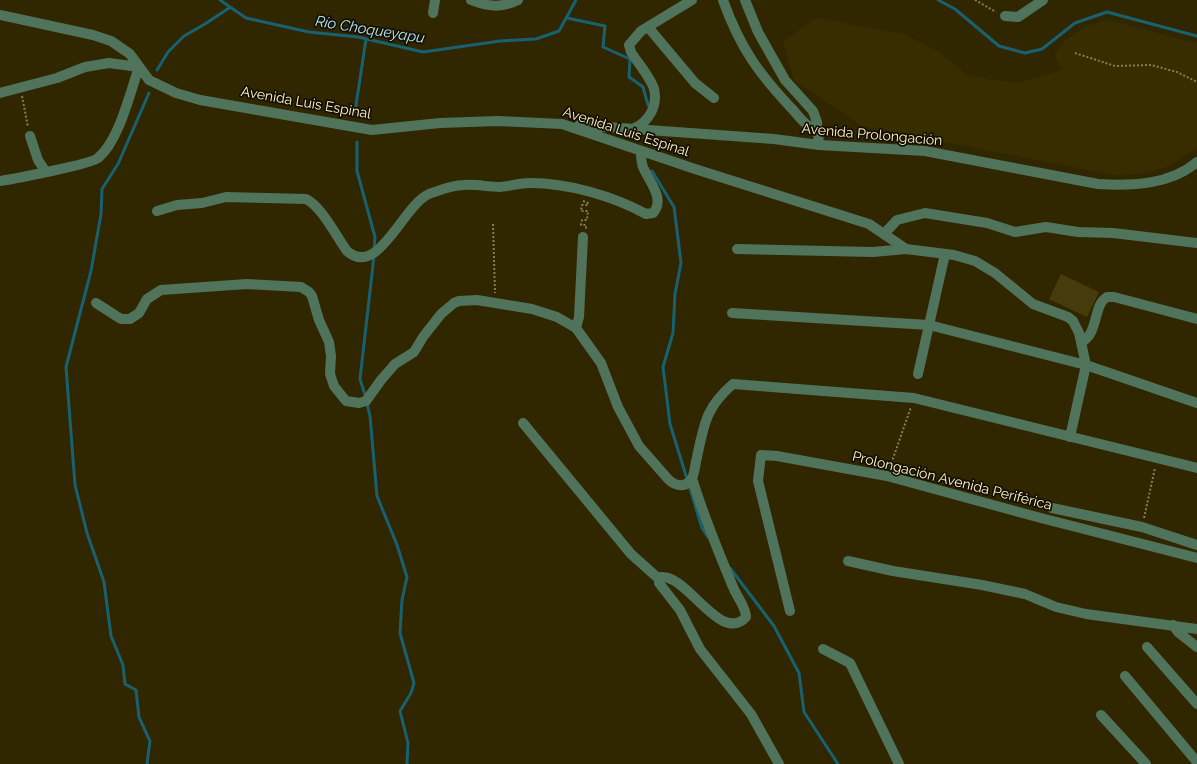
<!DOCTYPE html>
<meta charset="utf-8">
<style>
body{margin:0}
canvas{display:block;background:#302600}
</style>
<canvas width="1197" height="764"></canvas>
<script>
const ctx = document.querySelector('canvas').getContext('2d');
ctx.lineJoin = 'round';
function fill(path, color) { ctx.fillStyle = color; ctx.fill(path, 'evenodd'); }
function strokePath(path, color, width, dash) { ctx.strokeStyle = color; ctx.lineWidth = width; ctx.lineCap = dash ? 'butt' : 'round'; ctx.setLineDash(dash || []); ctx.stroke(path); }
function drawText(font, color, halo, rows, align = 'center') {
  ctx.font = font + ' Raleway,sans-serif'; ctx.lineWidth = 3.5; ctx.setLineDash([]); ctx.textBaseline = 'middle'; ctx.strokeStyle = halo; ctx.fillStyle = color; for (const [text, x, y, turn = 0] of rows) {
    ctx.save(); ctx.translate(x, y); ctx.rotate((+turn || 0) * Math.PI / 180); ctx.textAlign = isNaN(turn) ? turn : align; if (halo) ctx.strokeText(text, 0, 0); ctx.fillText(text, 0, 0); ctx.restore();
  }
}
fill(new Path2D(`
 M817,18L903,34L938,51L967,75L992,80L1019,83L1062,70L1055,55L1062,43L1086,26L1111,20L1197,44V148L1166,167L1144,173L1115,175L862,126L794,80L783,41Z`), '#382d00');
fill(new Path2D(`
 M1061,274L1099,292L1087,317L1049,299Z`), '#463b0a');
strokePath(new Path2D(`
 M220,0L246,18L309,32L358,37L423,52L500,41L536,39L559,31L576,0
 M938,0L955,9L999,46L1025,53L1042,49L1075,23L1107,12L1197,36
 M567,18L605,26L603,47L630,59L629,77L643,87L648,105
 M157,70L168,52L184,36L205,24L229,8
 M355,112L366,39
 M357,142V171L375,237L374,250
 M652,171L674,207L681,263L675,294L673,333L663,367L670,424L687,479
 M366,398L360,379L374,256
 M367,404L370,416L377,496L397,545L407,577L402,600L400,633L414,683L411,693L400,711L408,743L407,764
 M689,485L702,528L708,537
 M730,568L774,626L799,673L804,712L838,764
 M147,764L150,741L139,717L136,690L125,684L123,665L111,636L104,582L87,533L75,485L66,367L91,271L101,214L102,189L118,164L149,93`), '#176170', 3);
strokePath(new Path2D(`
 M975,0L996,12
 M1075,53L1115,66L1151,65L1177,72L1197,82
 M22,96L28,127
 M583,201L588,203V205H582L581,211H588L587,220H582L581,225H586V229
 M493,224L495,293
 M890,467L911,407
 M1144,518L1155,468`), '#867d57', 2, [2, 2]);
strokePath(new Path2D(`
 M471,0C488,7 502,8 518,0
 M723,0C740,48 759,74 794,111C800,118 808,129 818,129
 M745,0L758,32L785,80L813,111L817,122L819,145
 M433,13L435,0
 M0,15L93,35L111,41L130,54L149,80L176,93L200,100L372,130L440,123L498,121L562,124L695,169L869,224L906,249L954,255L975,261L995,273L1033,304L1068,317L1073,321L1079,333L1086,365L1197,403
 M1005,16L1018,17L1043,0
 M648,27L695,83L714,98
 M0,93L57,78L85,67L109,63L139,67C130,93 119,141 98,158C92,164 13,179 0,181
 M579,125L774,139L819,145L925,151L1098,184C1132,186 1170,185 1197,162
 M635,128C649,121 658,106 654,89C651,78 637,62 631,52L629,45L641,31L692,0
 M30,136L38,160L46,172
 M157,211L177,205L202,203L226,197L306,199C322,207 336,236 347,251C378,279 403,205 429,194C440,190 452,185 464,185C476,184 488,187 500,187C510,186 520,183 530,183C568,183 613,196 646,214L653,213C666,199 648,180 643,167C641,162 641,156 641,151
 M884,234L897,220L925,213L987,223L1015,232L1046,227L1078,232L1113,233L1197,243
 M737,249L873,252L906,249
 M96,303L121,319H130L139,313L147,299L161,290L247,284L301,287L309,292L312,296L319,320L329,342L331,356L330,374L334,386L346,401L359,403L366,401L381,380L395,364L414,352L423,337L441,314L454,303L459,301L477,300L532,309L557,317L576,328L601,363L618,407L639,446L668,479C675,486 686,489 692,478C695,473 695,464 697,457C704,424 706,407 733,384L914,398L1197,468
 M732,313L929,325L1086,365L1070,437
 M576,328L579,317L583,237
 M1082,342C1099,332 1093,305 1107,297H1114L1197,319
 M918,374L945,254
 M523,423L631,554L659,579
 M692,478C703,515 718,551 733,587C737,597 746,607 746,617C721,645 687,574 661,577L659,583L680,610L700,649L751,714L779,764
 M1052,508L1142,527L1197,545
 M848,561L893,571L982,585L1025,594L1056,607L1086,614L1197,629
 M790,611L758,481L761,455L777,456L887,476L1037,517L1197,558
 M1173,625L1178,632L1197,647
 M1147,647L1197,704
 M823,649L850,663L899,764
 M1125,676L1197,762
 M1101,715L1146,764`), '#50735c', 10);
drawText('14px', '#fdf4cf', '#150f00', [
 ["Avenida Luis Espinal",306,103,10],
 ["Avenida Luis Espinal",626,132,18],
 ["Avenida Prolongación",872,135,5],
 ["Prolongación Avenida Periférica",952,481,14]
]);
drawText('italic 15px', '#aee6f4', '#150f00', [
 ["Río Choqueyapu",370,30,9]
]);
</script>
